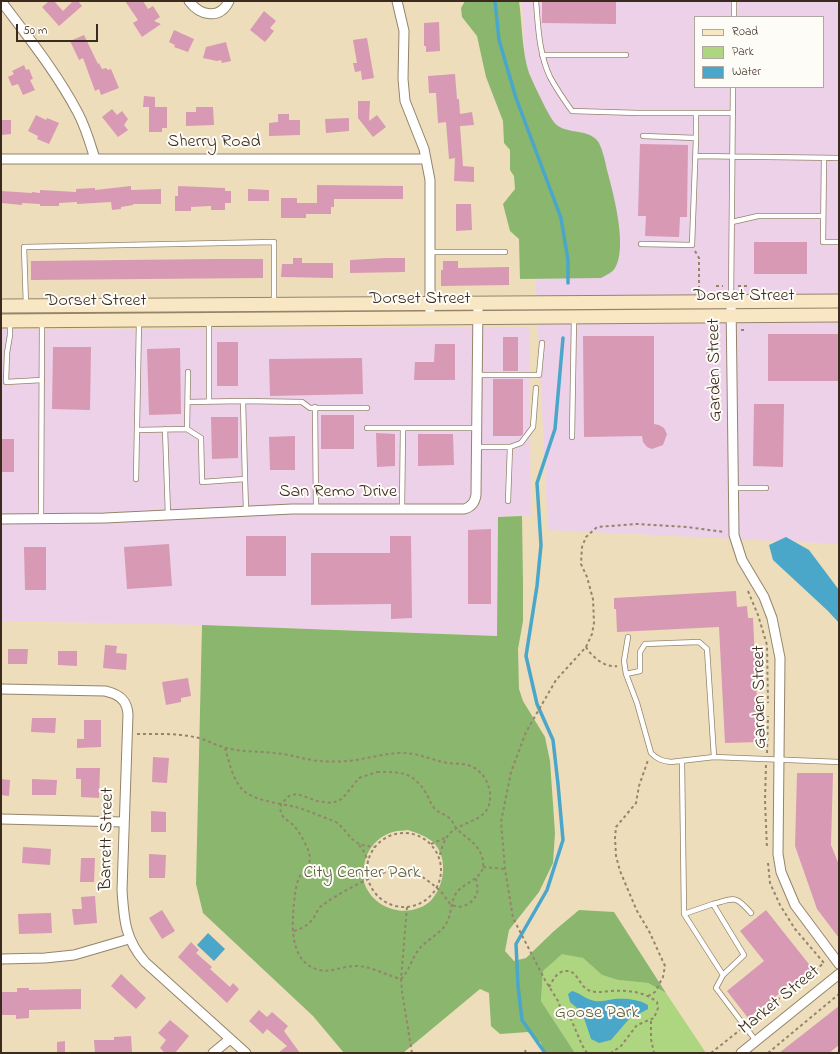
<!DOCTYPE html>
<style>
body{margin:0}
#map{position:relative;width:840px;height:1054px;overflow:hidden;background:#edb;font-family:"Indie Flower",sans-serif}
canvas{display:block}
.frame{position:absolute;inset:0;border:2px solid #3b2a1e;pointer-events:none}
.legend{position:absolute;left:694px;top:16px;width:130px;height:72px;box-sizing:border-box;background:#fdfcf7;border:1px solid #afa8a0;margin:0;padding:5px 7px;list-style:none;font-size:12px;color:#3b2a1e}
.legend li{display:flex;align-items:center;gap:8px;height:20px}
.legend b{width:20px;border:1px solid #afa8a0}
.scale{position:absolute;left:16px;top:24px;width:82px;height:18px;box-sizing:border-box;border:2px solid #3b2a1e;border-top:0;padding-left:5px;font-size:12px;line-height:14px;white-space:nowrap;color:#3b2a1e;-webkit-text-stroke:3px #fdfcf7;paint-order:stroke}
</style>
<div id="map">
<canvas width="840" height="1054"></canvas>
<div class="frame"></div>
<ul class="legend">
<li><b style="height:5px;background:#f9e7c3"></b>Road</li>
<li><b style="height:11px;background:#aed57f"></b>Park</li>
<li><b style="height:11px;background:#4aa7c9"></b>Water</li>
</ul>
<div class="scale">50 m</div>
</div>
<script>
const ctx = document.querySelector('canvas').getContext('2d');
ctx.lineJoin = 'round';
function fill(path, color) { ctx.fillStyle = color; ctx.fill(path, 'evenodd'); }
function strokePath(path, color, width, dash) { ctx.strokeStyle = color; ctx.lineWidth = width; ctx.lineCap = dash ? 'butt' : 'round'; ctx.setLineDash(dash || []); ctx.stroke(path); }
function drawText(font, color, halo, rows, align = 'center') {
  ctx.font = font + ' "Indie Flower",sans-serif'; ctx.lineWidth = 4; ctx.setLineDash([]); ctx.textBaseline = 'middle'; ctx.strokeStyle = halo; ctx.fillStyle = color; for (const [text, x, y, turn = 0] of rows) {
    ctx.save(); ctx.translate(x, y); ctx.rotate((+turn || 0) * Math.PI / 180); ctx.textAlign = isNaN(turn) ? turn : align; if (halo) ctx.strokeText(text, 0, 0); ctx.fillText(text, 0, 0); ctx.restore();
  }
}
fill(new Path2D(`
 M522,1H839V544L548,530ZM695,17H823V87H695Z
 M529,327L531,515L498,517L497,636L202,625L1,621V330Z`), '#edd1e9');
fill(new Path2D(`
 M562,953L583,958L602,975L618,980L648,983L666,993L706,1053H575L541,1001L543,971Z`), '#aed57f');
fill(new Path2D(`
 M465,1H519C522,22 522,53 529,73C534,85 540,97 546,109C549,114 553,123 558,126C570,134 591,129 599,143C603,151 605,161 607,170C613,192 628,247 615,268C612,273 606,275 601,278L520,279L519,239L510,231L503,204L515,189L514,176L510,170V150L504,143L503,121L486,77L477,36L462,17L461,8Z
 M522,516L523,583V621L518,649L519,689L523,701L545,737L550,761L555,833L553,863L539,892L509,930L505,951L514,961L526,958L554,931L579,910L614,912L666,993L648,983L618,980L602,975L583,958L562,954L543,971L541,1001L575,1053H543L541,1043L528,1032L500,1034L491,1026L489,993L480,989L403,1053H344L313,1016L203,913L196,884L202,625L497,636L498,517ZM408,830C417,833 426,836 433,842C448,857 445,883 433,898C428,905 420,908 412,910C392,914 370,902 364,882C364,879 364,875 364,873C363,854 375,837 393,832C398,830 403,831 408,830Z`), '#8ab66e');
fill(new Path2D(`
 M786,537L809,550L839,590V623L828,611L773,560L769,545Z
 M208,933L225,949L214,961L197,945Z
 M572,991C580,993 587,1000 595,1001C602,1002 607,1000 614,999C624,998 639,999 648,1005V1009L629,1019L611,1040L599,1043L591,1039L583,1015L577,1008L570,1002L568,994Z`), '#4aa7c9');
strokePath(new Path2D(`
 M495,1L499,40L516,98L561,218L568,260V283
 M545,1053L522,1020L518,986L516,944L547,890L563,840L558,784L553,740L537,704L526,656L537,586L541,545L537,483L555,429L563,338`), '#4aa7c9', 3.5);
fill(new Path2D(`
 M49,1H54L63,11L73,1H78L82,6L59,26L42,7Z
 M125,1H143L148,9L153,6L160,17L154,21L161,24L142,37L133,23L138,20Z
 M542,1H616V24L542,23Z
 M264,11L276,21L270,28L274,31L265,42L250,30Z
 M439,22L440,51L426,52V46H424V23Z
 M174,30L194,39L188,52L174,47L175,45L169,42Z
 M84,35L98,64L99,63L102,69L106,68L108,70L111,69L119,88L101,95L99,89L95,91L83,58L79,60L70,41Z
 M367,38L374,78L362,80L361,71L355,72L353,63H357L353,40Z
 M226,42L231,61L222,63L221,60L217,61L203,58L206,47Z
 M24,65L26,70L29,69L33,79L30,80L35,90L23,95L18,84L12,86L8,77L14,74L12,71Z
 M455,74L457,99H459L460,114L472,112L474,125L460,126L463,166L474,167V182L454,181L455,158L449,159L446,122L438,123L436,93H429L428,76Z
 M144,96L155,97V107H167V128H162V132H149V107H152H143Z
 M358,101H370L369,121L377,115L386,127L373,137L358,118Z
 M196,107H213L214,125L186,126V112H196Z
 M112,109L117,115L122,111L128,119L124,125L128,130L118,137L102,117Z
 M278,114H289V120H300V135L269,136V123L278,122Z
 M36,115L46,120L47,118L59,123L49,144L37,139L38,136L28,131Z
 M349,118V131L326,133L325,119Z
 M1,120H11V134L1,135Z
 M640,144L688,145L687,217H680L679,237L645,236L646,216H638Z
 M317,185L403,186V199H334V207H331V214H306V218H281V198H297V203H317Z
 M131,186V190L161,189V204H133V205L121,207V209L112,210L111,202L77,204V202L59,203V206H40V204L22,203V205L1,203V191L32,193V192L40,193V190L76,192V189L95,188V190Z
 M178,186L225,188V191H231V203H225V210H211V206L191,207V211H175V196H178Z
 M248,189L269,190V201H248Z
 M456,204H471L472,230L456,231Z
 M754,242H807V274H754Z
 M293,258H302V263H333V278L281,277L282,264H293Z
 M386,258H405V272L350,273V260Z
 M218,259H263V278L31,280V261Z
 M443,261H458V268L509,267V285L441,286V270H443Z
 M768,334H839V381H768Z
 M583,336H654V424L659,425L664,428L667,434L663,445L652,449L647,447L643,442L642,436L584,437Z
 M503,337H518V371H503Z
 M217,342H238V386H217Z
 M435,344H455V380H414L415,362H434Z
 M53,347H91L90,410L52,409Z
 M180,348L181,414L149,415L147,349Z
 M362,358L363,394L270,396L269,359Z
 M493,379H523V434L521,436H493Z
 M754,404H784L783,467L753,466Z
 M321,415H354V449H321Z
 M211,417H238V458L212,459Z
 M376,433L395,434V466L377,467Z
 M418,434H453L454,465L418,466Z
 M295,436V470H270L269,437Z
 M1,439H14V472H1Z
 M491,529V604H468V530Z
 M246,536H286V576H246Z
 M390,536H411L412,618L391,619V604L311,605V553H390Z
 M169,544L172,586L127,589L124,547Z
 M24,547H46V590H25Z
 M736,591L737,607L747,606L748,618H753L759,742L725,743L719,627L617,632L616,609H614V598Z
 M105,645L117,646L116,653L127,654L126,670L103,668Z
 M8,649H28L27,664H8Z
 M58,651H77V666L58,665Z
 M188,678L191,696L181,698V702L166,705L162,682Z
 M32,718H56L55,733L31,732Z
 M84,720H101V747L77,748V739H84Z
 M153,757L169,758L167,783L152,782Z
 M76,768H100L99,798L81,797V779H76Z
 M797,773H833L831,845L839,865V938L817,909L795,846Z
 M1,779L10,780L9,796L1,795Z
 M32,779L57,780L56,795H32Z
 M151,811L166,812V832H151Z
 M23,847L51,849L50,865L22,863Z
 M149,854L166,855L165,878H149Z
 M81,858H95L94,882H80Z
 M95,896L97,923L74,925L72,909H82L81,897Z
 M162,910L175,931L162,939L149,918Z
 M766,910L812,968L748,1018L727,991L764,961L740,931Z
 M51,913L52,933L19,934L18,914Z
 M191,942L199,950L196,953L212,967L210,969L230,987L233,983L239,989L227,1003L178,957Z
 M121,974L146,998L136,1009L111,986Z
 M17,988H29V990L81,989V1009L29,1010V1018L16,1019V1015H1V992H17Z
 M839,1006V1045L829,1053H779Z
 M259,1010L267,1017L272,1012L288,1026L284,1031L300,1053H278L287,1046L267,1029L263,1034L249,1021Z
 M170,1020L189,1036L175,1053H165L160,1048L166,1040L158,1033Z
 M131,1036L132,1052L95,1053L94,1040H114V1037Z
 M65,1041V1053H57V1042Z`), '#d799b3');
const service = new Path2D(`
 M536,1C538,26 539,54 550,77C556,88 564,100 572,111L639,113H733
 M734,17V1
 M542,55H626
 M696,113V138
 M696,156L839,158
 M824,158L823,242H839
 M732,222L758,216H823
 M641,244L692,245L696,138L643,136
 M430,252H505
 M731,301L733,87
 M26,305L24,247L274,242V303
 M209,321V402
 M10,322V335L7,353L6,382L42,380
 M477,375H539L542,343
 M243,401L302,402L310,408H367
 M188,402L243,401L245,479
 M315,407L316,508
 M367,428H476
 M165,429L168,515
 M187,429L201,438L202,482L245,479L246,510
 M137,430L187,429L188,372
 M572,437L574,319
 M476,447H510L508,501
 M510,447L521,443L533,427L536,388
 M136,479L139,322
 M733,488H766
 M402,508L403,428
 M41,519L42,322
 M626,674L624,661L628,637
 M714,757L707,649L699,642L645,644L640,652V671L626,674L637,703L651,753C657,759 662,761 671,762L714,757L839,762
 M682,762L684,914L723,975L716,988L756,1041
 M713,904C735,898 735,895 751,913
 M684,914L713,904L744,955L723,975`);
const minor = new Path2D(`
 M1,1C28,37 57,73 78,113C86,128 90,143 95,159
 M189,1C200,16 220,20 229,1
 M397,1L404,31L403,79L405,101L424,149L430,180V318
 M1,159H426
 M731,301L734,535L742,560L764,597L772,618L780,658L778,854L781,872L795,905L839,964
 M1,519L105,518L292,509H464C472,507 475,502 476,495L478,303
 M1,689L105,691C119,694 127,700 128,714L122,890C124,920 125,939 145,962L246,1053
 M1,819L124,822
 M1,959L45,958L74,955L129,939
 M213,1053L230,1039
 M741,1053L839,974`);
const secondary = new Path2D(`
 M1,306L839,301
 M1,321L839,315`);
strokePath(service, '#94846c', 6);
strokePath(minor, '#94846c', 11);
strokePath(secondary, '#94846c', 15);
strokePath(new Path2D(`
 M695,251L699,258V287
 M716,286H723
 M738,286H749
 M741,330H747
 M707,355L709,348L713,346L717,342L714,330
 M748,591L758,615L767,645L768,703
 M586,647C592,657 605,668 617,666
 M137,734C156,734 176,733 194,737C205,739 215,745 226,748C241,752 258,751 274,753C289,754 303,759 318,761C332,762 347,762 361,759C373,757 385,754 397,753C417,752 428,759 447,763C454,764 461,763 468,765C481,769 489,781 490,794C492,822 465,819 450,833C444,839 441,850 439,858
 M225,748C229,761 232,777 241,788C252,801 279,803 296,807C309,811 323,817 336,822C353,836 349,845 375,847
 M767,753L768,716
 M766,765L765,800L767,849
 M377,772C401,772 412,771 426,793C429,798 431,805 435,809C439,813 444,814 448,817C452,820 454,825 457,829C468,840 480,844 483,861C486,878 465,882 457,892C450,901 452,914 446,924C440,934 428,939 420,948C412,957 410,970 401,979C385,975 372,966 355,966C343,966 331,973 319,970C287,962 292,919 295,894C296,888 297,881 300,876C303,870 310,866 310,858C310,850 299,831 294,826C290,821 283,819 281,813C280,810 281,807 281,804L289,796L297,794L317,801L332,803L342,799L359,778Z
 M367 870a37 37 0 1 1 74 0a37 37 0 1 1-74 0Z
 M431,844L445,838
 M359,845L365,853L368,862
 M768,863L770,883L780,905L795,929L824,963
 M483,867L505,869
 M407,907L401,979L402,992L412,1053
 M294,931C301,929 307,926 312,920C315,916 317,911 320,907C333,896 386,867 402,869C415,870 434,884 443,894C447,899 448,904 455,906C461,908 468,905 472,901C479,894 478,888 476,879
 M549,987C553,980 557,971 566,971C577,970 579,985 588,990C595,993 602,992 610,991C627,990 643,991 657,1002L658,1008L654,1018L637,1025L621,1046L611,1053
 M648,996L655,992L663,977L665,966L649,931L637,911L620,871L616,856L615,838L616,827L636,803L639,786L648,760
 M651,1021V1039L654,1053
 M749,1022L824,963
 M525,1050L526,1053
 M587,1053L582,1045L571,1019L561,1009L558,1001L545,980L513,918L505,869L501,822L511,772L526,732L556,680L586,647L592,634L594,623L593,599L587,577L581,564L582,547L586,537L597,527L637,524L687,527L724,532
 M711,1053L740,1030
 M768,1053L839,994`), '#94846c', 2, [3, 3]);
strokePath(service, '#fff', 4.5);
strokePath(minor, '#fff', 9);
strokePath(secondary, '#f9e7c3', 13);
drawText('18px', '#3b2a1e', '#fdfcf7', [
 ["Sherry Road",214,143],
 ["Dorset Street",744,297],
 ["Dorset Street",420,300],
 ["Dorset Street",96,302],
 ["Garden Street",716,370,-91],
 ["San Remo Drive",338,493],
 ["Garden Street",761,697,-91],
 ["Barrett Street",108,839,-89],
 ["Market Street",780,1001,-39]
]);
drawText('18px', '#5e5d3b', '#fdfcf7', [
 ["City Center Park",362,874],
 ["Goose Park",597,1014]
]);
</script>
